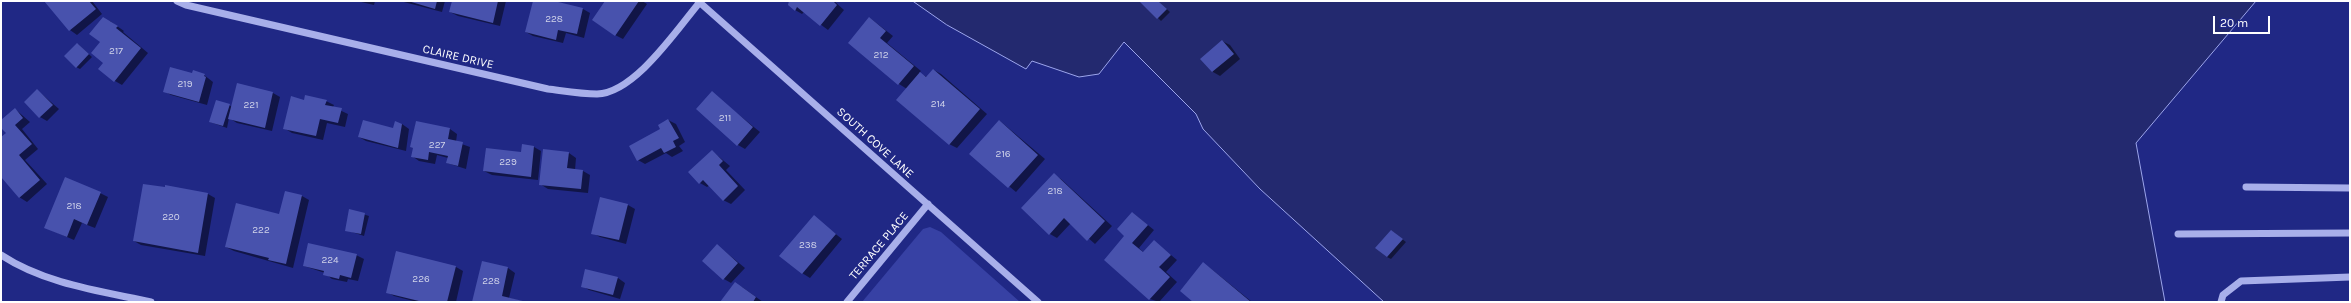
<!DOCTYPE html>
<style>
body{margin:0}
#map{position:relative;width:2351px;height:303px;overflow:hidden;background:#202885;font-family:Karla,sans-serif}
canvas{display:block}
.frame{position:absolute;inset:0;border:2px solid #fff;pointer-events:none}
.scale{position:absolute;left:2213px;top:16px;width:57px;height:18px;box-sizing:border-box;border:2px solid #fff;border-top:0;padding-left:5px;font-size:12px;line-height:14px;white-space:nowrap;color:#fff;-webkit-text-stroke:3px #202885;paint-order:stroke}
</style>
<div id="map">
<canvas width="2351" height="303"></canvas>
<div class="frame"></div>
<div class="scale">20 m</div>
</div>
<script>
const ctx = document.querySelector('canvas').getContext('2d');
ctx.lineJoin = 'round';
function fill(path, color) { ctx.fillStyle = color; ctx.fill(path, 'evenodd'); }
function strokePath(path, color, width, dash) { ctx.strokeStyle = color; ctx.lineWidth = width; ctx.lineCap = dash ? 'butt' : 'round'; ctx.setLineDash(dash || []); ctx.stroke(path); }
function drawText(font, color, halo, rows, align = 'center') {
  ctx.font = font + ' Karla,sans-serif'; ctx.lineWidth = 3.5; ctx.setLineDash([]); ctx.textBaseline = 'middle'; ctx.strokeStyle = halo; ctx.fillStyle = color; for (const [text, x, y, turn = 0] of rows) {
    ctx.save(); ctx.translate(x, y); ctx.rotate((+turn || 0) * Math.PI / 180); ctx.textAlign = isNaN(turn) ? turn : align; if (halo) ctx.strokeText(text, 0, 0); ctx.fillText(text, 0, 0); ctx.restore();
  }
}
fill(new Path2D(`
 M930,227L941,232L1020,302H862L923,229Z`), '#3741a4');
const water = new Path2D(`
 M913,1H2256L2136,143L2165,302H1384L1260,189L1203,129L1196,114L1124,42L1099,74L1079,77L1032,61L1026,69L947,25Z`);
fill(water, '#23296f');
strokePath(water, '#9ca5eb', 1);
fill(new Path2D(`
 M45,1H92L102,14L77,35L70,30Z
 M357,1H375L374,5Z
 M400,1H445L442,12Z
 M453,1H506L500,26L458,16L450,12Z
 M534,1H550L583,9L590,13L584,38L566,33L563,43L533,36L526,32Z
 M606,1H642L647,4L623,39L615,35Z
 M791,1H834L844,10L828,30L804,12L802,14L795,10Z
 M1141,1H1158L1170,12L1161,21Z
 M870,18L893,36L887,43L921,71L919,73L927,77L934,70L941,74L987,114L957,148L949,144L907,89L899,84Z
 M110,21L124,31L123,32L148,53L122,85L115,81L104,63Z
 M1222,41L1230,45L1240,59L1220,76L1213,72L1202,59Z
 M78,44L92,57L80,69L76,67Z
 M193,74L204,75L213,82L207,105L171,95L164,91Z
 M37,90L59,109L47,121L40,117Z
 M273,93L280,97L272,131L237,123L229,118L227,128L210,122L229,105L232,107Z
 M712,93L760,132L745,149L738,145Z
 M305,101H326L334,105L333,107L348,114L345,127L327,123L323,140L292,133L284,128Z
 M15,109L30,122L22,129L38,149L25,160L47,184L27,202L19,197L1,176V138L7,133L1,126V121Z
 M668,120L676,124L685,142L679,146L683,151L672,157L666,153L645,164L638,160Z
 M1000,121L1045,159L1016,192L970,154Z
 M416,122L450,129L457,134L456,142L470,147L466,169L447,163L448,158L437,155L435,164L419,161L412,156L414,148L411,147Z
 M402,124L409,129L406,151L366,141L359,137L394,129Z
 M534,147L541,151L538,180L492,175L484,171Z
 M712,151L730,166L726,170L745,190L731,204L723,200L710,185L707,187L700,183Z
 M569,153L576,158L575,170L583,171L590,175L588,193L548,189L540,184Z
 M1054,175L1061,179L1112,226L1095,244L1071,223L1057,238L1050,234Z
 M166,186L208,194L215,198L205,256L141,245L134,241Z
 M100,193L108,197L95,228L82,223L74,240L53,231Z
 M302,196L309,200L293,268L234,251L226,247L280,215Z
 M628,205L635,209L626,244L600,237L592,233Z
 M350,210L369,216L364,236L346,230Z
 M1133,213L1154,230L1139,248L1144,253L1154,241L1177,260L1166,272L1177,282L1159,302L1150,299L1105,260L1126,236Z
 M814,217L842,239L810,278L802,273Z
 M1392,231L1406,242L1391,259L1387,257Z
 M717,245L745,268L731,283L724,279Z
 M397,253L456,267L463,271L456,302H417L394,296L387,292Z
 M356,255L364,259L358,281L348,279L347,282L332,279L325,273L304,266Z
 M482,263L508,268L515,273L509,298L525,302H473Z
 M1203,264L1210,268L1252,302H1195Z
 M618,278L625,283L620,299L589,290L582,286Z
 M742,287L763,302H721Z`), '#0007');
fill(new Path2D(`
 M44,1H89L96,9L69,31Z
 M408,1H437L435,9Z
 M452,1H498L493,23L449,12Z
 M533,1H554L583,8L577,34L558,30L556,40L525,32Z
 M605,1H639L615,36L592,20Z
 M789,1H833L837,5L820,26L797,7L795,11L788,5Z
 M1139,1H1158L1167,9L1157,19Z
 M103,17L118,26L116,28L141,48L114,82L98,69L103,63L91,53L100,42L89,34Z
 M869,17L886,31L880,38L914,66L898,85L848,43Z
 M1222,40L1234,54L1212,72L1200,59Z
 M77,43L89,54L76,68L64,56Z
 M170,67L192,73L193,70L205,74L204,76L206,77L199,102L163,92Z
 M933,69L980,109L949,145L896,100L920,72L926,77Z
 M237,83L273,92L265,128L228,119Z
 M37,89L53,105L39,118L24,102Z
 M712,91L753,127L737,146L696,109Z
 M305,95L327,100L325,105L342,108L338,123L320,119L316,136L283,129L291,96L304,100Z
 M216,100L230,104L223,126L209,122Z
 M15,108L23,118L15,125L32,144L19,155L40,180L19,198L1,177V137L6,133L1,128V120Z
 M668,119L679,138L673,141L676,147L664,153L661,148L637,161L629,146L660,129L658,125Z
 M363,120L393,128L395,121L402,124L398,148L358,137Z
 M999,120L1038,155L1008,188L969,154Z
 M416,121L450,128L448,139L463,142L458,166L446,163L448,156L429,152L428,160L411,157L413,148L410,147Z
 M522,144L534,146L531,177L483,171L486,148L521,152Z
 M543,149L569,152L567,168L583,170L581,189L539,185Z
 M712,150L723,161L719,165L738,186L723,201L703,180L699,184L688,172Z
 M1054,173L1105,221L1087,241L1064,218L1049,235L1021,208Z
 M65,177L101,192L87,225L74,219L67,237L44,228Z
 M143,184L165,187V185L208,193L198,253L133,241Z
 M285,191L302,195L286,264L268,260L269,258L225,247L236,203L279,214Z
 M600,197L628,204L619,240L591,234Z
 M349,209L365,213L361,234L345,231Z
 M1132,212L1148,225L1132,243L1143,252L1154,240L1171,255L1159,267L1170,277L1149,300L1104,260L1124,236L1117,229Z
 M814,215L836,234L802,274L779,256Z
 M1391,230L1403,239L1387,257L1375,248Z
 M308,243L357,254L351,278L340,275L339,279L323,275L324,271L303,266Z
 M717,244L738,263L723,280L702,261Z
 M396,251L456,266L447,302H423L386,293Z
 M482,261L508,267L502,296L527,302H472Z
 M1203,262L1251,302H1193L1180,291Z
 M585,269L618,277L613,295L581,287Z
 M735,282L756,297L753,302H720Z`), '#4852ad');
strokePath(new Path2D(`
 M177,1L186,5L548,89C564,91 581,94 597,94C635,93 677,29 700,2
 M698,1L1038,302
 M2246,187L2350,188
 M2178,234L2350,233
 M1,255C45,284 100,291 151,302
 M847,302L928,204
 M2221,302L2223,295L2241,281L2350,277`), '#a8afea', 7);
drawText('10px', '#d1d4ea', null, [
 ["228",554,19],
 ["217",116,51],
 ["212",881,55],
 ["219",185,84],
 ["214",938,104],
 ["221",251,105],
 ["211",725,118],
 ["227",437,145],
 ["216",1003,154],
 ["229",508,162],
 ["218",1055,191],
 ["218",74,206],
 ["220",171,217],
 ["222",261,230],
 ["238",808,245],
 ["224",330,260],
 ["226",421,279],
 ["228",491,281]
]);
drawText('12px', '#fff', '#202885', [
 ["CLAIRE DRIVE",458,57,13],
 ["SOUTH COVE LANE",875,143,42],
 ["TERRACE PLACE",879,246,-50]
]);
</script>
